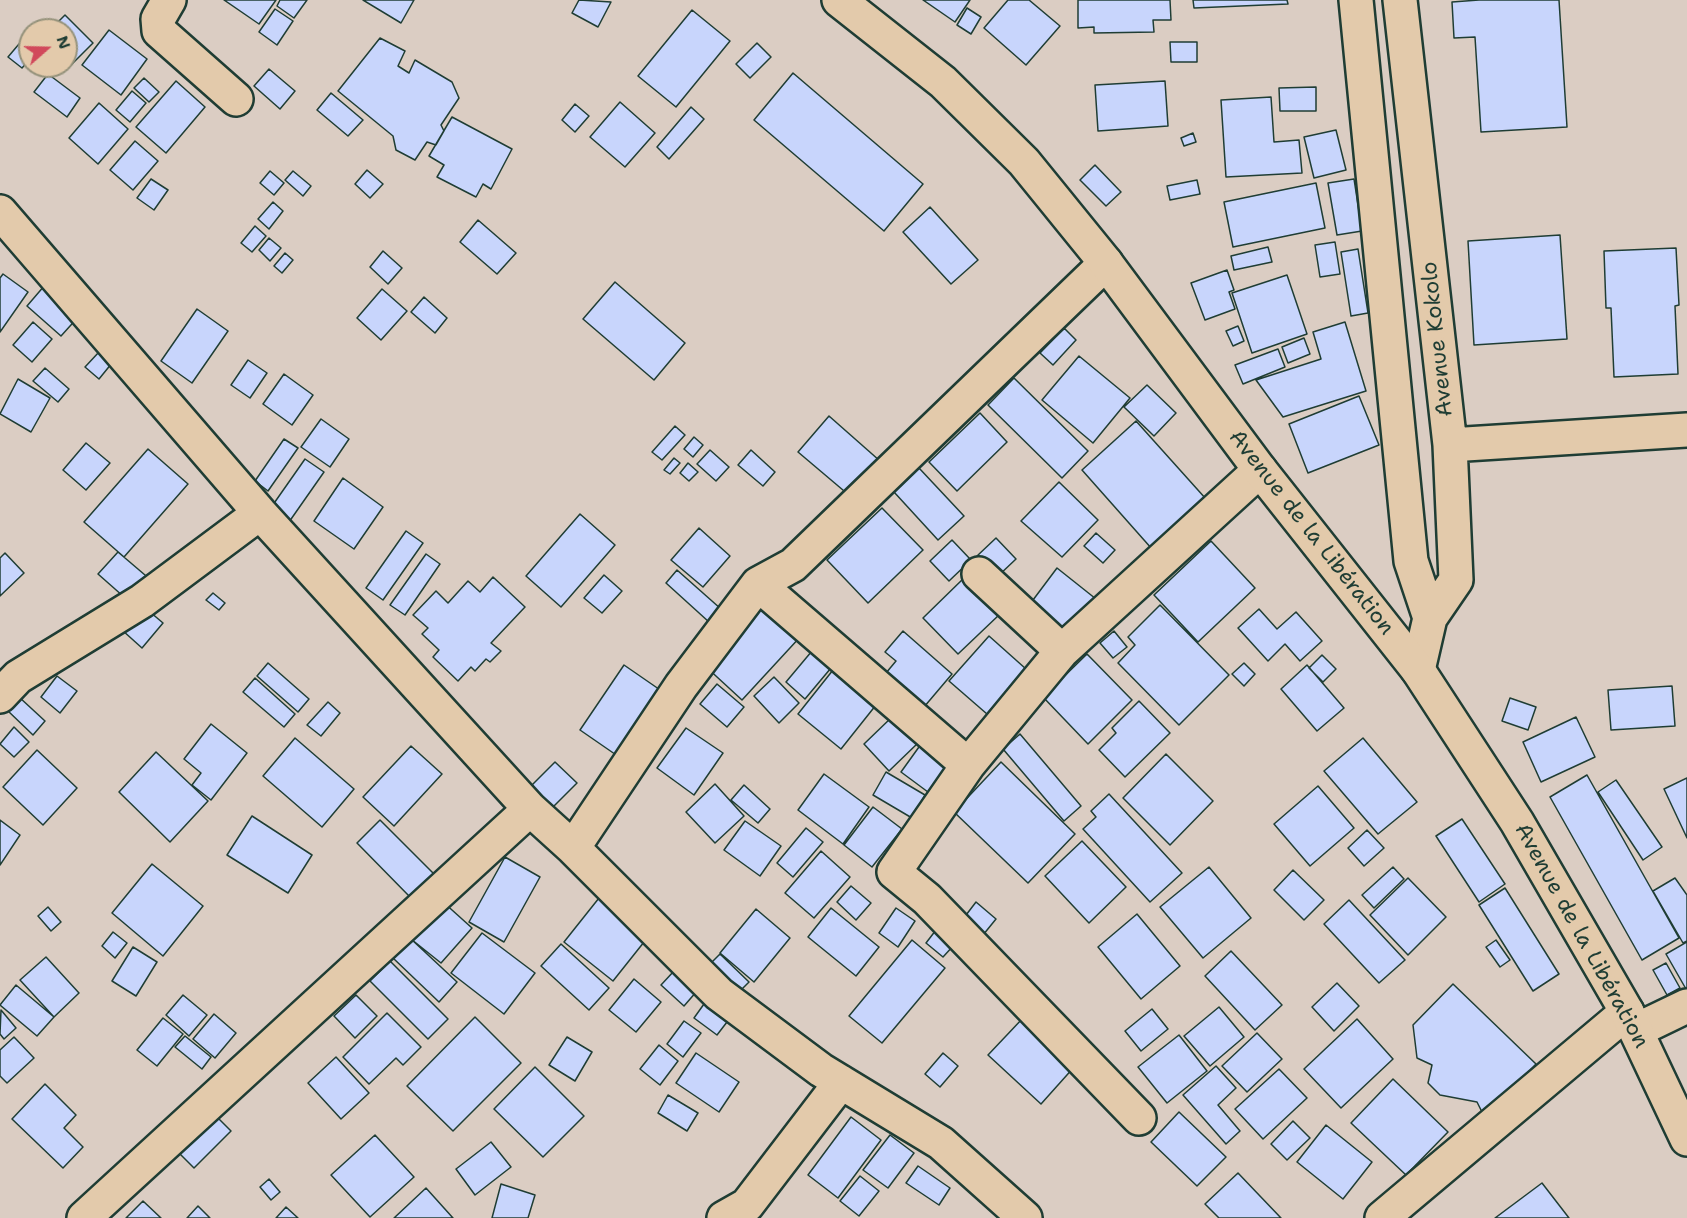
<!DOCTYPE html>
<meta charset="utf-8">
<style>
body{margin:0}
#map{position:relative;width:1687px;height:1218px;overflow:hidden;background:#dbcdc3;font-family:"Shantell Sans",sans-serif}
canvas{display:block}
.north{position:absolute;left:18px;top:18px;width:60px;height:60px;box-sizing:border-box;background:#e3caab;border:2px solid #95927b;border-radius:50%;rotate:70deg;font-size:16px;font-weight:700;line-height:24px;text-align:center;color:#1f3d34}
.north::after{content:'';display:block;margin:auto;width:21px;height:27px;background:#d1495b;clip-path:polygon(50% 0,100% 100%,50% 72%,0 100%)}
</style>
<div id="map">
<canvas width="1687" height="1218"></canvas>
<div class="north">N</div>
</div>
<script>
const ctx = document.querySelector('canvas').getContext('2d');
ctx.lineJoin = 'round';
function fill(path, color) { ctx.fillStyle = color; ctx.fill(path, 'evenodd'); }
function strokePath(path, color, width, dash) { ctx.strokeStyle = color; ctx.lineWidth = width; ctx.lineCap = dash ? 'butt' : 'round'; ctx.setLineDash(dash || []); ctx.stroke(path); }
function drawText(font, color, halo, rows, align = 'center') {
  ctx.font = font + ' "Shantell Sans",sans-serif'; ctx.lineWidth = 6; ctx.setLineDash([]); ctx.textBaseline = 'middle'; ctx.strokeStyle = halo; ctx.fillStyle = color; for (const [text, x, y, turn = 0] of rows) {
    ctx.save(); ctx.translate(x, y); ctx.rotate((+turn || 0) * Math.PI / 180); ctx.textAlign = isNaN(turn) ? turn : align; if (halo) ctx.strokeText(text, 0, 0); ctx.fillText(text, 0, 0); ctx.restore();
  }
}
const building = new Path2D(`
 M224,0H276L259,24Z
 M280,0H307L294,18L277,6Z
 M363,0H414L401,23Z
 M579,0L611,2L598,27L572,13Z
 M923,0H970L955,22Z
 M1008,0H1029L1060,26L1026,65L984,28Z
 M1078,0H1170L1171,20H1153L1154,32L1094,33V27L1078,28Z
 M1193,0H1287L1288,4L1194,8Z
 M1479,0H1559L1567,127L1481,132L1475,37L1454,38L1452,2Z
 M967,8L981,17L971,34L957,25Z
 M275,9L293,21L277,45L259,32Z
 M692,10L730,41L676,107L638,76Z
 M65,15L93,43L68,68L66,30H50Z
 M109,30L147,59L121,95L82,65Z
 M380,38L405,51L398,66L409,73L415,60L452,82L459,98L441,125L444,131L436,145L427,142L415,160L396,150L393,136L338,91Z
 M1170,42H1197V62H1171Z
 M757,43L771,57L750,78L736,64Z
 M19,44L30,52V59L22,68L8,57Z
 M269,69L295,91L280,109L254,86Z
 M793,73L923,184L884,231L754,120Z
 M48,74L80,98L67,117L34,92Z
 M144,78L159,92L149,102L134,88Z
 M176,81L205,107L166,153L136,127Z
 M1165,81L1168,126L1098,131L1095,85Z
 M1316,87V111H1280L1279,88Z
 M132,91L146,103L130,122L116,110Z
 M331,93L363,120L348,136L317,110Z
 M1271,97L1274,142L1299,140L1302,173L1226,177L1221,100Z
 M620,102L655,133L625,167L590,137Z
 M99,103L128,129L98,164L69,138Z
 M575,104L589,116L575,132L562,120Z
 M691,107L704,119L669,159L657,147Z
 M452,117L512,149L491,189L483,184L476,197L437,177L444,165L429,156Z
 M1336,130L1346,170L1314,178L1304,137Z
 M1193,133L1196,142L1184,146L1181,138Z
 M135,141L158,161L133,190L110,170Z
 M1095,165L1121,192L1106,206L1080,180Z
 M367,170L383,184L370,198L355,184Z
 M270,171L284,183L274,195L260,183Z
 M293,171L311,186L303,196L285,180Z
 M151,179L168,190L154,210L137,198Z
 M1354,179L1362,231L1337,235L1328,183Z
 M1197,180L1200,194L1170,200L1167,186Z
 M1316,183L1325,228L1233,247L1224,202Z
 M273,202L283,211L269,229L258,219Z
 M930,207L978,260L951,284L903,232Z
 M478,220L516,253L497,274L460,242Z
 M255,226L266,236L252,252L241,243Z
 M1560,235L1567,339L1474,345L1468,241Z
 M269,238L281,248L270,261L259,250Z
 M1335,242L1340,274L1320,277L1315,245Z
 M1268,247L1272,262L1234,270L1231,256Z
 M1676,248L1679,305L1675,306L1678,374L1614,377L1611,308H1606L1604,251Z
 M1358,249L1368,313L1351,316L1341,252Z
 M383,251L402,268L388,284L370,267Z
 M285,253L293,260L282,273L274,266Z
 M1227,270L1234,290L1229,292L1235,309L1205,320L1191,283Z
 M3,274L28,292L0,332V278Z
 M1287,275L1307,334L1252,353L1232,293Z
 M615,282L685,343L654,380L583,319Z
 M45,285L80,315L61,336L27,306Z
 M382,289L407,311L381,340L357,318Z
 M424,297L447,318L435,333L411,312Z
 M197,309L228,331L192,383L161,361Z
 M33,322L52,339L32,362L13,345Z
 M1345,322L1366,391L1283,417L1256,380L1321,359L1313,332Z
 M1238,326L1244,341L1233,346L1226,331Z
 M1064,328L1076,340L1053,365L1040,353Z
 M1304,338L1310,354L1288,363L1282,347Z
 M1278,349L1285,367L1243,384L1235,365Z
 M99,352L112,363L99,379L85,367Z
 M1079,356L1130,398L1093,443L1042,400Z
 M248,360L267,373L250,398L231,385Z
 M45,368L69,389L58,402L33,381Z
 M284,374L313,395L292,425L263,404Z
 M1014,378L1088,451L1062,478L988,405Z
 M18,379L50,398L31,432L0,414Z
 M1147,385L1176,413L1154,436L1124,407Z
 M1359,396L1379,445L1308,473L1289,424Z
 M980,413L1007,442L957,491L929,462Z
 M829,416L880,461L850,496L798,452Z
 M321,419L349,439L330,467L301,447Z
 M1136,421L1206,499L1152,549L1082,470Z
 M675,426L685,435L662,460L652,452Z
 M694,437L703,445L693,457L684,449Z
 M284,439L298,448L268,491L255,481Z
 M86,443L110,463L86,490L63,470Z
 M148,449L188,484L124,557L84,522Z
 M710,450L729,467L716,481L697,464Z
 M751,450L775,472L763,486L738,465Z
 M674,458L680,463L670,474L664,470Z
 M305,459L324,472L289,522L270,509Z
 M688,463L698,472L689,481L680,473Z
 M919,468L964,516L938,540L894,492Z
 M343,478L383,507L354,549L314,521Z
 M1059,482L1098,520L1062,557L1021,521Z
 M882,508L923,550L868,603L827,560Z
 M580,514L615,545L561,607L526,576Z
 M699,528L730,556L703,587L671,560Z
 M406,531L423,543L383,600L366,588Z
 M1096,533L1115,550L1103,563L1084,546Z
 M996,538L1016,559L997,577L977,556Z
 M952,540L971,560L949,581L930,561Z
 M1211,541L1255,588L1198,642L1154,595Z
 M118,552L152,581L132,604L98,574Z
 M5,553L24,573L0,596V558Z
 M426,554L440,564L405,615L390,605Z
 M1057,568L1096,599L1069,634L1030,604Z
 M677,570L721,609L709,622L666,583Z
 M604,575L622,591L602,613L584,598Z
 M493,577L525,607L491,643L501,651L490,662L486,659L475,671L471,667L458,681L433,657L439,650L422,634L428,628L413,615L436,591L448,603L468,581L480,592Z
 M965,577L1000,614L958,654L923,618Z
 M213,593L225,603L219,610L206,600Z
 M762,600L801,636L742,700L704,665Z
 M1160,605L1229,675L1179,725L1118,663L1135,645L1128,637Z
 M143,606L163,623L142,648L122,630Z
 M1259,609L1277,629L1296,612L1322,641L1300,661L1285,644L1268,661L1238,628Z
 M903,631L952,674L924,707L886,673L896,661L885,652Z
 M1114,631L1127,647L1113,658L1100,643Z
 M989,636L1026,669L987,714L949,681Z
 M817,645L836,662L805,699L786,682Z
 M1087,654L1132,700L1088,744L1043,697Z
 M1322,655L1336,669L1323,682L1309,668Z
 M268,663L309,699L298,712L257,676Z
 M1244,663L1255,674L1244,686L1232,674Z
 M624,665L666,694L622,759L580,730Z
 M1307,665L1344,708L1317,731L1281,689Z
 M833,670L876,705L841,749L798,714Z
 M57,676L77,691L60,713L41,697Z
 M774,677L799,703L779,723L754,696Z
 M255,678L295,714L284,727L243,692Z
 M717,684L744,707L727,727L700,704Z
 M1672,686L1675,726L1611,730L1608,690Z
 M19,697L45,721L33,735L7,710Z
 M1510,698L1536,707L1528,730L1502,721Z
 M1139,701L1170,733L1125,777L1099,750L1116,733L1112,728Z
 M328,702L340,713L321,736L307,725Z
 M893,716L919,742L889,771L864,744Z
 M1576,717L1595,757L1541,782L1523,742Z
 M211,724L247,753L211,800L192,785L201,773L184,759Z
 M14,727L29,742L14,757L0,744Z
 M686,728L723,753L694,795L657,768Z
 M1020,734L1081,806L1064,821L1003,749Z
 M295,738L354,789L322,827L263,776Z
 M1363,738L1417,802L1378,834L1324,771Z
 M924,740L956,763L932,795L901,772Z
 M411,746L442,774L394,826L363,797Z
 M37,750L77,788L43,825L3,787Z
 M156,752L208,801L170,842L119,792Z
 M1166,754L1213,801L1170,845L1123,798Z
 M555,762L577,783L553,807L531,786Z
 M1001,762L1075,834L1028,883L954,812Z
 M886,772L925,795L912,818L873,795Z
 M824,774L869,807L843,844L798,810Z
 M1587,775L1679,938L1642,960L1550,797Z
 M1687,778V838L1664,789Z
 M1616,780L1662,847L1643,860L1598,792Z
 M715,784L744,816L715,843L686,812Z
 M744,785L770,809L758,823L731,800Z
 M1318,786L1354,828L1310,866L1274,824Z
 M1109,794L1182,873L1150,902L1083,829L1096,817L1091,811Z
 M873,807L902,829L872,867L844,845Z
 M252,816L312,855L288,893L227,855Z
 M1462,819L1505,884L1479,902L1436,836Z
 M0,820L20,835L0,865Z
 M380,820L434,874L411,898L357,843Z
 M745,821L781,846L760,876L724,850Z
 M806,828L823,842L793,877L777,863Z
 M1367,830L1384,848L1364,866L1348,848Z
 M1082,841L1126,887L1089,923L1045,876Z
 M821,851L850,877L814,918L785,893Z
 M505,857L540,877L504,942L469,922Z
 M152,864L203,906L163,956L112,913Z
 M1209,867L1251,918L1203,958L1160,907Z
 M1393,867L1404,879L1374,908L1362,895Z
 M1293,870L1324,900L1304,920L1274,890Z
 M1408,878L1446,917L1408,955L1370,915Z
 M1675,878L1687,895V941L1683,943L1653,891Z
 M851,886L871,903L856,920L837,902Z
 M1505,888L1559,974L1533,991L1479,905Z
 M599,898L648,937L613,981L564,942Z
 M1349,900L1405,960L1379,983L1324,924Z
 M442,901L472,928L441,963L411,939Z
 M976,902L996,919L983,935L963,919Z
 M48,907L61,922L51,931L38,916Z
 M831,908L879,947L856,976L808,937Z
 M896,908L915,921L898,947L879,933Z
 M756,909L790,938L754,982L720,953Z
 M1137,914L1180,966L1141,999L1098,947Z
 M936,930L954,945L943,957L926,943Z
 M113,932L127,943L115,958L102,946Z
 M482,933L535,973L504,1014L451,973Z
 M411,939L457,982L439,1002L393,958Z
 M912,940L945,968L882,1043L849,1016Z
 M1496,940L1510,960L1500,967L1486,947Z
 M1687,942V989H1686L1666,954Z
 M561,944L609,988L589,1010L541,966Z
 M133,947L157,962L136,996L112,981Z
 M1231,951L1282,1005L1255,1030L1205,976Z
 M720,954L749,982L737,994L708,966Z
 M46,957L79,993L54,1017L20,980Z
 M390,961L448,1019L428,1039L370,981Z
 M1666,963L1680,988L1667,995L1653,970Z
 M674,971L697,991L684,1006L661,985Z
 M634,979L661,1002L636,1032L609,1010Z
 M1337,983L1359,1006L1334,1031L1312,1007Z
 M1453,984L1536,1064L1485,1118L1477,1102L1440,1095L1428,1083L1432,1065L1417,1058L1413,1025Z
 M16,985L54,1017L37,1036L0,1005Z
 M183,995L207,1015L189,1036L166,1015Z
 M356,995L377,1016L355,1038L334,1016Z
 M704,1004L727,1022L717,1035L694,1018Z
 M1219,1007L1244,1037L1210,1066L1184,1036Z
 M1152,1009L1168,1029L1141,1051L1125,1031Z
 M1,1010L16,1028L4,1039L0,1034Z
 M387,1013L421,1047L403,1065L396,1058L369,1084L343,1057Z
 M214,1014L236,1033L215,1058L193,1039Z
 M475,1017L521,1063L453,1131L407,1086Z
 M163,1018L183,1034L157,1066L137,1050Z
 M1023,1018L1075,1066L1041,1104L988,1055Z
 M1357,1019L1393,1059L1341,1108L1304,1069Z
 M684,1021L701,1033L683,1057L667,1044Z
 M1257,1033L1282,1059L1247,1092L1222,1066Z
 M1179,1035L1207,1071L1167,1103L1138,1067Z
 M185,1036L211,1057L202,1069L175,1047Z
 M14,1037L34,1058L7,1083L0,1076V1050Z
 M567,1037L592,1052L575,1081L549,1065Z
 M659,1045L678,1061L660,1085L640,1069Z
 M696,1053L739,1082L719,1112L676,1083Z
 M943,1053L958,1066L940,1087L925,1074Z
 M336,1057L369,1093L341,1119L308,1083Z
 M1216,1066L1236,1088L1218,1105L1240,1131L1226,1144L1183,1095Z
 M535,1067L584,1116L543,1157L494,1109Z
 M1279,1069L1307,1098L1263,1139L1235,1109Z
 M1393,1079L1448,1132L1406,1175L1351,1123Z
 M45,1084L76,1115L64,1128L83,1147L63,1168L12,1119Z
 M668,1095L698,1113L687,1131L658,1113Z
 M212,1112L231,1131L194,1168L175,1149Z
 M1179,1112L1226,1157L1197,1186L1151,1142Z
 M851,1117L881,1140L838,1198L808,1175Z
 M1293,1121L1310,1138L1287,1160L1271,1144Z
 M1326,1125L1372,1162L1343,1199L1297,1162Z
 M375,1135L414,1177L370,1217L331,1175Z
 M890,1135L914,1153L888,1188L863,1170Z
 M491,1142L511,1167L475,1195L456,1169Z
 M918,1166L950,1188L939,1205L906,1183Z
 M1238,1173L1281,1218H1219L1205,1204Z
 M860,1176L879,1191L859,1216L840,1201Z
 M269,1179L280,1192L271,1200L260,1187Z
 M1542,1183L1569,1218H1495Z
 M501,1184L535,1195L528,1218H492Z
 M426,1188L453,1218H394Z
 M143,1201L161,1218H126Z
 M198,1206L210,1218H187Z
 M286,1207L298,1218H276Z`);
fill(building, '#c8d5fc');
strokePath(building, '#1f3d34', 1.5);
const minor = new Path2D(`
 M169,0L158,19L159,31L236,99
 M1356,0L1411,561L1430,618
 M1400,0L1450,445L1456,580L1430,618L1418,670
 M0,212L260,513L530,809L573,848L719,994L821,1070L941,1143L1025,1218
 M1450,445L1687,430
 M979,574L1062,651
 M758,584L968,765
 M0,696L18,677L142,601L260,513
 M573,848L681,686L758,584L793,565L1106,263
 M1637,1030L1687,1006
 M1139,1118L927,899L894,872L968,765L1062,651L1260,470
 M84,1218L530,809
 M724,1218L747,1205L841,1082
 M1382,1218L1627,1012`);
const trunk = new Path2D(`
 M839,0L943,82L1024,162L1106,263L1260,470L1418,670L1517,822L1627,1012L1687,1139`);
strokePath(minor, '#1f3d34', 38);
strokePath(trunk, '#1f3d34', 38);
strokePath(minor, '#e3caab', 33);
strokePath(trunk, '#e3caab', 33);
drawText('22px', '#1f3d34', '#e3caab', [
 ["Avenue Kokolo",1438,339,-96],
 ["Avenue de la Libération",1311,533,52],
 ["Avenue de la Libération",1581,936,61]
]);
</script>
